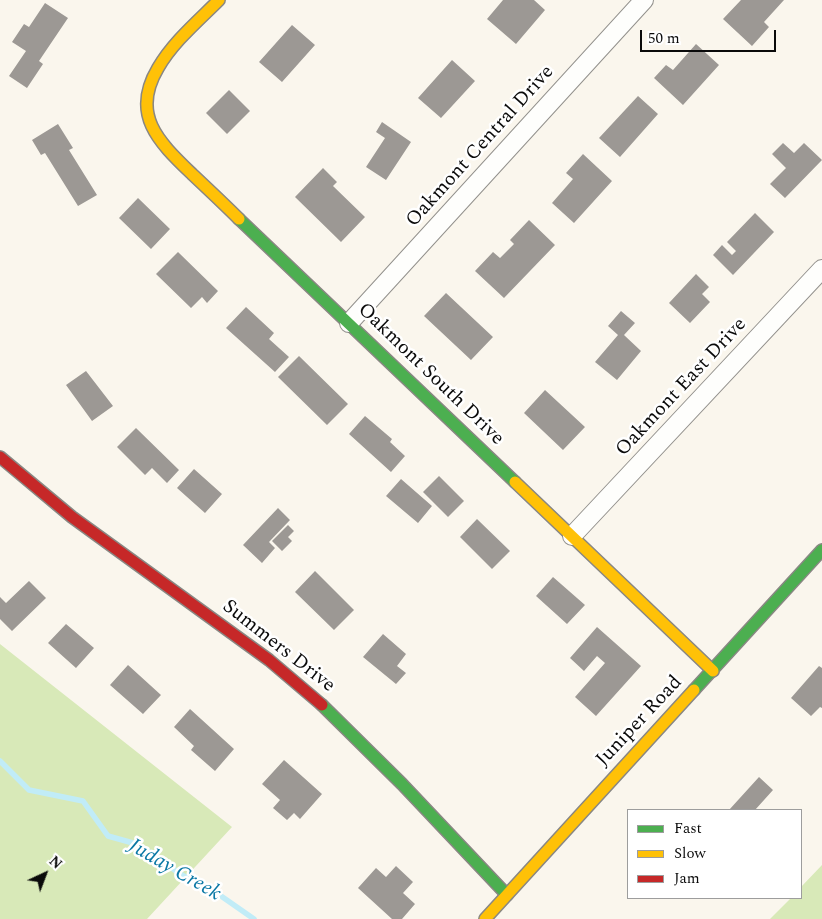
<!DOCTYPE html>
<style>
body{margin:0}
#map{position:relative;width:822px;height:919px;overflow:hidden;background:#faf6ed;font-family:Spectral,serif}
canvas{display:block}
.legend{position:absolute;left:627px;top:809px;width:175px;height:90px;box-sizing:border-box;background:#fff;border:1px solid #9d9d9d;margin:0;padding:6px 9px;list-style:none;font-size:15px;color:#0a0a0a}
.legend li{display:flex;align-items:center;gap:10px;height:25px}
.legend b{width:25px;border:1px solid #9d9d9d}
.north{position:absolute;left:20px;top:849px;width:50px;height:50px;-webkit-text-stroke:4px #fff;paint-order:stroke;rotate:43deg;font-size:14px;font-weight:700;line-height:20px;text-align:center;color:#0a0a0a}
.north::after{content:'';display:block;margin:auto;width:18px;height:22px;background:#0a0a0a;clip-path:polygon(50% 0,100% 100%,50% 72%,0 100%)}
.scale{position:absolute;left:640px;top:30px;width:136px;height:22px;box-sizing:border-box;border:2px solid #0a0a0a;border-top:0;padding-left:6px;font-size:15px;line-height:18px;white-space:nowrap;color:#0a0a0a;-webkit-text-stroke:4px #fff;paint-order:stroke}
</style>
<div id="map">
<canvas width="822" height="919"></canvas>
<ul class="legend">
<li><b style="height:6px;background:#4caf50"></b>Fast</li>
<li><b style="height:6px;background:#ffc107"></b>Slow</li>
<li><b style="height:6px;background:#c62828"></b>Jam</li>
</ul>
<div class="north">N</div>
<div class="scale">50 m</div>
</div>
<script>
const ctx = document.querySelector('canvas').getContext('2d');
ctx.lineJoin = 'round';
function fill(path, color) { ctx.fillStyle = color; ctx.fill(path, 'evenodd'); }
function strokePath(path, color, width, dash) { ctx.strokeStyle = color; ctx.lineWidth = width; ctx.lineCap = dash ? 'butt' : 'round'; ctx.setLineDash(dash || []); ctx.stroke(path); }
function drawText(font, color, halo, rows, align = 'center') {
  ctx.font = font + ' Spectral,serif'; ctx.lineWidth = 5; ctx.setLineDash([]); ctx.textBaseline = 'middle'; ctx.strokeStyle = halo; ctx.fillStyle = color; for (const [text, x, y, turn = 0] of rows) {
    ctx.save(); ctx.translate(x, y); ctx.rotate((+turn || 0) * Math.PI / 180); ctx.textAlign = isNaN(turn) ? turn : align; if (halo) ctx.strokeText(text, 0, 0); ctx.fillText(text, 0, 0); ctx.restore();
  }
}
fill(new Path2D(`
 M0,644L232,827L147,919H0Z
 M822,865V919H770L791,898H801V887Z`), '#d8e9b8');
strokePath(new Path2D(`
 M0,761L29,790L83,801L108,836L133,843L153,854L180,874L221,896L254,919`), '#c1ecf7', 5.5);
fill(new Path2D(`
 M503,0H534L545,10L516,44L487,19Z
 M741,0H784L764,22L769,27L752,46L723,19Z
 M45,3L68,18L39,61L43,64L27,88L9,76L26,51L12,42L24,24L29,27Z
 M292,25L315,45L282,82L259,62Z
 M696,44L719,65L683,105L654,78L666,65L673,70Z
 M452,60L475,81L441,118L418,98Z
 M229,90L250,111L227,134L206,113Z
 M638,96L658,114L620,157L599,138Z
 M382,122L411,142L386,180L366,167L385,138L376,132Z
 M58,124L73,148L69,150L97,195L78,206L45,153L41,155L32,140Z
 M783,143L794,153L804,143L822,160L785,198L770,184L786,168L772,154Z
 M583,154L612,181L574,223L552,203L573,179L566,173Z
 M323,168L337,182L333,186L365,217L341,242L295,197Z
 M138,198L170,229L151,249L119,218Z
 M755,213L774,232L733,275L713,255L722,245L732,255L736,251L727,242Z
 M529,220L555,245L504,298L475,271L493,252L500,258L514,244L510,240Z
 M178,252L218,291L207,303L202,297L191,308L156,274Z
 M696,274L709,287L702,294L710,302L690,323L669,303Z
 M446,293L493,337L471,360L424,316Z
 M246,307L274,333L269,339L289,357L275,372L226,328Z
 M621,311L635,323L624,335L641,351L617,380L595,362L618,335L608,326Z
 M299,356L348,404L327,425L278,377Z
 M86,371L113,406L92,421L66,385Z
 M545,390L585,427L563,450L524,413Z
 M365,416L392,439L390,442L405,456L391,472L349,434Z
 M136,428L179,470L167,483L152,468L145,475L117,447Z
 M194,469L222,494L205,513L177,488Z
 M439,476L464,501L448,517L423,492Z
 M401,479L432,506L418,523L386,496Z
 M278,508L290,520L269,542L275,548L262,563L243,545Z
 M477,519L510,551L492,569L460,537Z
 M288,525L294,531L288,537L292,541L282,551L272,541Z
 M315,571L354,610L334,630L295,592Z
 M553,577L585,605L567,624L536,596Z
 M29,581L46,598L12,631L0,619V597L6,603Z
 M66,624L94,648L76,668L48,643Z
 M597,627L641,666L596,716L575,697L605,663L597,656L584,671L570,658Z
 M383,634L406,654L397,666L406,673L396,684L363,657Z
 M128,665L161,695L143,714L110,685Z
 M819,666L822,668V708L820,707L811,716L791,698Z
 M190,709L234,749L215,771L191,750L194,746L174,727Z
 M284,760L322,794L300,819L294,813L287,820L273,808L280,800L262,784Z
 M759,777L773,790L755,810H729Z
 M396,866L413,882L403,893L415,904L402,919H392L358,888L376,868L386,877Z`), '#9c9894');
const street = new Path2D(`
 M349,323L644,0
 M572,536L822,269`);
const fast = new Path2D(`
 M239,219L515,482
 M694,690L822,550
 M322,705L402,784L507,895`);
const slow = new Path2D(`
 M219,0C198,21 173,42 158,68C130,115 159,142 192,174C208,189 224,204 239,219
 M515,482L713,671
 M485,919L694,690`);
const jam = new Path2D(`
 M0,457L72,517L269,660L322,705`);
strokePath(street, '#92908c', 20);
strokePath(fast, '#898783', 14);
strokePath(slow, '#898783', 14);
strokePath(jam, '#898783', 14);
strokePath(street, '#fefefc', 18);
strokePath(fast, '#4caf50', 11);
strokePath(slow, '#ffc107', 11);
strokePath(jam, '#c62828', 11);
drawText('20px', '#0a0a0a', '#fff', [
 ["Oakmont Central Drive",481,147,-48],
 ["Oakmont South Drive",430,375,44],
 ["Oakmont East Drive",682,388,-47],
 ["Summers Drive",278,647,38],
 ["Juniper Road",640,722,-47]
]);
drawText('italic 21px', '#0b78a5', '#fff', [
 ["Juday Creek",174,871,30]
]);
</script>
